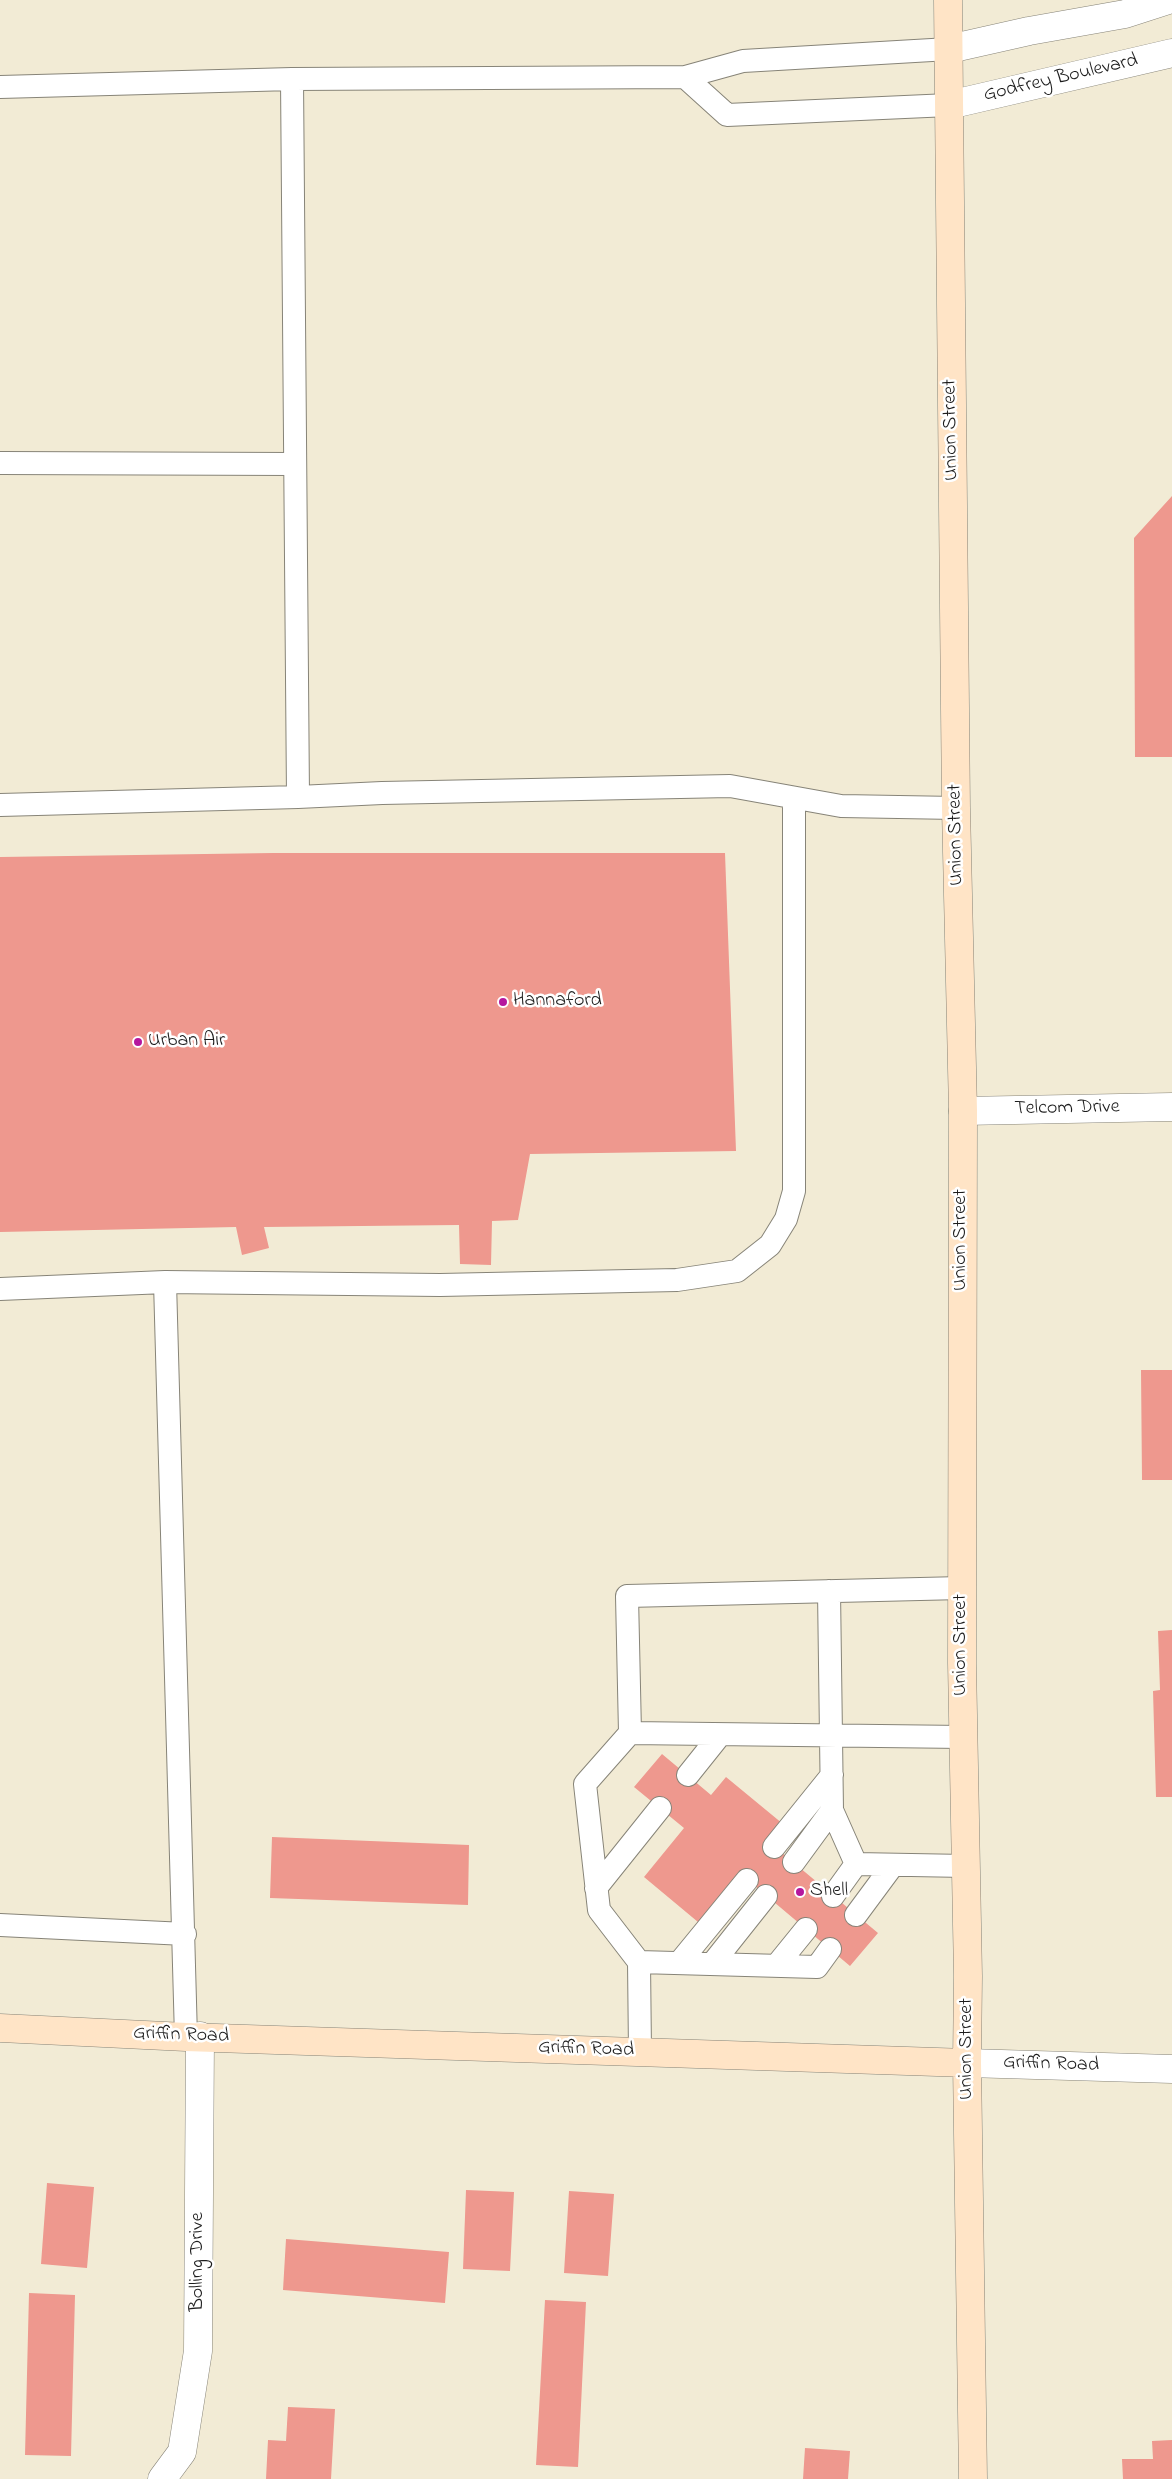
<!DOCTYPE html>
<style>
body{margin:0}
canvas{display:block;background:#f2ebd5}
</style>
<canvas width="1172" height="2479"></canvas>
<script>
const ctx = document.querySelector('canvas').getContext('2d');
ctx.lineJoin = 'round';
function fill(path, color) { ctx.fillStyle = color; ctx.fill(path, 'evenodd'); }
function strokePath(path, color, width, dash) { ctx.strokeStyle = color; ctx.lineWidth = width; ctx.lineCap = dash ? 'butt' : 'round'; ctx.setLineDash(dash || []); ctx.stroke(path); }
function drawText(font, color, halo, rows, align = 'center') {
  ctx.font = font + ' "Indie Flower",sans-serif'; ctx.lineWidth = 5; ctx.setLineDash([]); ctx.textBaseline = 'middle'; ctx.strokeStyle = halo; ctx.fillStyle = color; for (const [text, x, y, turn = 0] of rows) {
    ctx.save(); ctx.translate(x, y); ctx.rotate((+turn || 0) * Math.PI / 180); ctx.textAlign = isNaN(turn) ? turn : align; if (halo) ctx.strokeText(text, 0, 0); ctx.fillText(text, 0, 0); ctx.restore();
  }
}
fill(new Path2D(`
 M1172,496V757H1135L1134,538Z
 M273,853H725L736,1151L530,1154L518,1220L492,1221L491,1265L460,1264L459,1225L264,1227L269,1248L242,1255L236,1227L0,1232V857Z
 M1141,1370H1172V1480H1142Z
 M1172,1630V1797H1156L1153,1691L1160,1690L1158,1631Z
 M662,1754L711,1795L726,1777L783,1824L769,1842L878,1933L850,1966L743,1876L704,1927L644,1877L684,1828L634,1787Z
 M272,1837L469,1845L468,1905L270,1898Z
 M47,2183L94,2187L87,2268L41,2264Z
 M466,2190L514,2192L510,2271L463,2269Z
 M569,2191L614,2194L608,2276L564,2273Z
 M286,2239L449,2252L445,2303L283,2290Z
 M29,2293L75,2295L71,2456L25,2455Z
 M545,2300L586,2302L578,2467L536,2465Z
 M288,2407L335,2409L331,2479H266L268,2440L286,2441Z
 M1172,2440V2479H1123L1122,2459H1153L1152,2441Z
 M805,2448L850,2451L848,2479H803Z`), '#ee988e');
const service = new Path2D(`
 M685,77L727,115L949,105
 M292,79L298,797
 M0,87L292,79L685,77L743,61L949,49
 M0,463L294,464
 M0,805L298,797L382,793L730,786L841,806L956,808
 M165,1282L440,1285L677,1280L737,1271L770,1245L786,1219L794,1191V798
 M0,1289L165,1282L186,2037
 M829,1591L832,1810L856,1864L966,1866
 M630,1733L963,1737
 M688,1775L720,1735
 M774,1847L832,1775
 M794,1862L832,1810
 M596,1888L660,1808
 M833,1896L856,1864
 M856,1915L893,1865
 M0,1925L185,1934
 M639,1962L817,1967L830,1949
 M679,1963L747,1880
 M712,1964L766,1896
 M776,1966L806,1929
 M640,2052L639,1962L599,1910L585,1784L630,1733L627,1596L962,1588`);
const minor = new Path2D(`
 M963,1111L1172,1107
 M162,2479L182,2452L198,2351L200,2036`);
const tertiary = new Path2D(`
 M949,49L1029,31L1125,14L1168,0
 M949,105L1172,53
 M967,2063L1172,2069`);
const secondary = new Path2D(`
 M948,0L956,808L963,1111L962,1663L968,1976L967,2063L973,2479
 M0,2028L186,2037L967,2063`);
strokePath(service, '#878478', 24);
strokePath(minor, '#878478', 29);
strokePath(tertiary, '#878478', 29);
strokePath(secondary, '#878478', 29);
strokePath(service, '#fff', 22);
strokePath(minor, '#fff', 28);
strokePath(tertiary, '#fff', 28);
strokePath(secondary, '#ffe4c6', 28);
for (const [x, y, r, color] of [
 [503,1002,5,"#b5179e"],
 [138,1042,5,"#b5179e"],
 [800,1892,5,"#b5179e"]
]) { const dot = new Path2D(); dot.arc(x, y, r, 0, 2 * Math.PI); ctx.fillStyle = color; ctx.fill(dot); strokePath(dot, '#fff', 2); }
drawText('20px', '#1c1c1c', '#fff', [
 ["Godfrey Boulevard",1061,79,-13],
 ["Union Street",952,430,-91],
 ["Union Street",957,835,-91],
 ["Telcom Drive",1067,1109,-1],
 ["Union Street",962,1240,-90],
 ["Union Street",962,1645,-90],
 ["Griffin Road",181,2036,2],
 ["Union Street",968,2049,-90],
 ["Griffin Road",586,2050,2],
 ["Griffin Road",1051,2065,2],
 ["Bolling Drive",199,2262,-90]
]);
drawText('20px', '#1c1c1c', '#fff', [
 ["Hannaford",513,1002],
 ["Urban Air",148,1042],
 ["Shell",810,1892]
], 'left');
</script>
